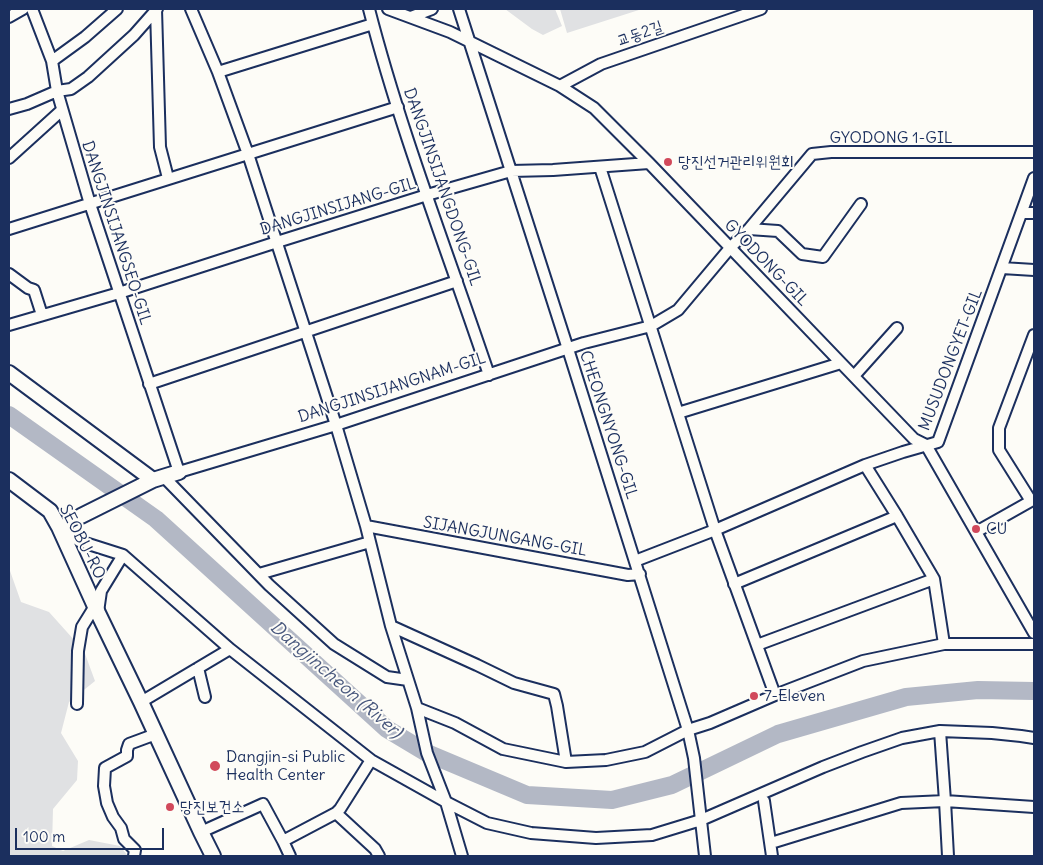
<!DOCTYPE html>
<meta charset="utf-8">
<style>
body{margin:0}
#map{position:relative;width:1043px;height:865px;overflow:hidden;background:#fdfcf7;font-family:Delius,sans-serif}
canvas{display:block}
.frame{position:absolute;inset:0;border:10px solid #1b2f5e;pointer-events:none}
.scale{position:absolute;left:15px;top:828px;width:149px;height:22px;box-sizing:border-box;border:2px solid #1b2f5e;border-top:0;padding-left:6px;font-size:15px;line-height:18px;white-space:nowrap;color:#1b2f5e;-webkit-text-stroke:4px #fdfcf7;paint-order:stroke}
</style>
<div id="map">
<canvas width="1043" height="865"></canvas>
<div class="frame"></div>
<div class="scale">100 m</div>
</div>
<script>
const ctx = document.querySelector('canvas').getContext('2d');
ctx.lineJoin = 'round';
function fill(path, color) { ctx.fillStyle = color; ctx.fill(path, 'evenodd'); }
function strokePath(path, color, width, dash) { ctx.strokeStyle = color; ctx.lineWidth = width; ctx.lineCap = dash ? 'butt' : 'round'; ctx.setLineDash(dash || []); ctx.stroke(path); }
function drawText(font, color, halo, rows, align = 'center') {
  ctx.font = font + ' Delius,"Poor Story",sans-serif'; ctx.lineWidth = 4; ctx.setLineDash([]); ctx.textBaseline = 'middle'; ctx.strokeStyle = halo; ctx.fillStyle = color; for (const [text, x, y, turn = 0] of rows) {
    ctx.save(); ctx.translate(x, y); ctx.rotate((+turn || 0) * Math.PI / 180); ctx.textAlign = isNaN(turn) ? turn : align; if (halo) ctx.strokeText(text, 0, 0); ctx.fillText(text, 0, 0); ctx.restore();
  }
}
fill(new Path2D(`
 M505,9H555L562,26L543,35L532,29Z
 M560,9H642L567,33Z
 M9,568L21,602L49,612L84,651L95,681L69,702L61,733L78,761L77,780L53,809L52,846L63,851L89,840L120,846L128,856H9Z`), '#e0e1e3');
strokePath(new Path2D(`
 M9,415L156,519L387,729L427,753L527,795L612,800L672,785L778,734L906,697L978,690L1034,691`), '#b3b8c5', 18);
const street = new Path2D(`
 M32,9L52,61
 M117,9L85,37L52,61L57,91L71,89L88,77L134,35L157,9
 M156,9L160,147L168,178
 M369,9C401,133 448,253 489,375
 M388,9L450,32L560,86L594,108L649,163L914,439L926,445L1034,633
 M459,9L568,349L688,730L694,758L705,856
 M9,17L23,9
 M411,17L432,9
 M218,72L373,24
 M560,86L601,64L761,9
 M9,109L27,104L57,91L90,204L179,472L336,425L584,343L651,326L678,310L730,248L749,229L812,154L831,152H1034
 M9,158L62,110
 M600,167L715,530L775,695
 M1022,213H1034
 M9,229L248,154L218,72L191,9
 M749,229L778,231L802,254L823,257L861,204
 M1002,268L1034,270
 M9,274L28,288L34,290L42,315
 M9,325L119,293L277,242L427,195L511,171L553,170L649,163
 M854,376L897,328
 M149,384L457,281
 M678,413L841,363
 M164,477L269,585L334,644L387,677L408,680
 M366,526L336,425L248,154L398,107
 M59,527L79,541L123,555L101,591L98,612
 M59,527L81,516
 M976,532L1031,501L999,450V428L1034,335
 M123,555L230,649
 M635,561L715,530L865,465L903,452L938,442L1034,178
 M259,574L370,542
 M734,584L897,516L865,465
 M391,626L366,526L628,575L640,574
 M944,644H1034
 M757,645L934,579L897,516
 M198,668L205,697
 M141,702L230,649L371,760L340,809L336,813L283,841L263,804L201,832
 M77,704L78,651L82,627L95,606
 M417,708L455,723L503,749L566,762L606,760L645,752L688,730L710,723L775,695L863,661L944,644L934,579
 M371,760L446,802L462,856
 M566,762L557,706L554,694L514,683L477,665L391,626L417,708L427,753L446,802L487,823L531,833L596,838L652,835L701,820L823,767L862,752L902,738L940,731L992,733L1021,736L1034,738
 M764,801L772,856
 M336,813L375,849L379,856
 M283,841L290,856
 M771,843L901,803L945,801L940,731
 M134,856L135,850L124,839L121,828L113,817L107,803L104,786L105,768L127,756V750L129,744L156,734
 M948,856L945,801L1034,807`);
const secondary = new Path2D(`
 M9,373L153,480
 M9,480L50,511L59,527L98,613L141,702L201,832L213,856
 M81,516L153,480L179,472`);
strokePath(street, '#1b2f5e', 14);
strokePath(secondary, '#1b2f5e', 18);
strokePath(street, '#fdfcf7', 10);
strokePath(secondary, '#fdfcf7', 14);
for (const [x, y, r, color] of [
 [668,162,5,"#d1495b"],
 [976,529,5,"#d1495b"],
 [754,696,5,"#d1495b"],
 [215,766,6,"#d1495b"],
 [170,807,5,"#d1495b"]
]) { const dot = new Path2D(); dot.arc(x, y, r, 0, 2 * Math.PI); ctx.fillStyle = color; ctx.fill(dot); strokePath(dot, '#fdfcf7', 2); }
drawText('16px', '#1b2f5e', '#fdfcf7', [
 ["교동2길",640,34,-19],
 ["GYODONG 1-GIL",891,138],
 ["DANGJINSIJANGDONG-GIL",442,187,71],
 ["DANGJINSIJANG-GIL",338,207,-17],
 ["DANGJINSIJANGSEO-GIL",116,233,72],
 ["GYODONG-GIL",766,263,46],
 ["MUSUDONGYET-GIL",951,360,-69],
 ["DANGJINSIJANGNAM-GIL",392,388,-18],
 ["CHEONGNYONG-GIL",608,425,72],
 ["SIJANGJUNGANG-GIL",505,537,10],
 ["SEOBU-RO",82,542,63]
]);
drawText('16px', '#1b2f5e', '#fdfcf7', [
 ["당진선거관리위원회",678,162],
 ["CU",986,529],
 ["7-Eleven",764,696],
 ["Dangjin-si Public",226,757],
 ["Health Center",226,775],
 ["당진보건소",180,807]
], 'left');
drawText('italic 18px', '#49587d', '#fdfcf7', [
 ["Dangjincheon (River)",336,680,41]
]);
</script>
